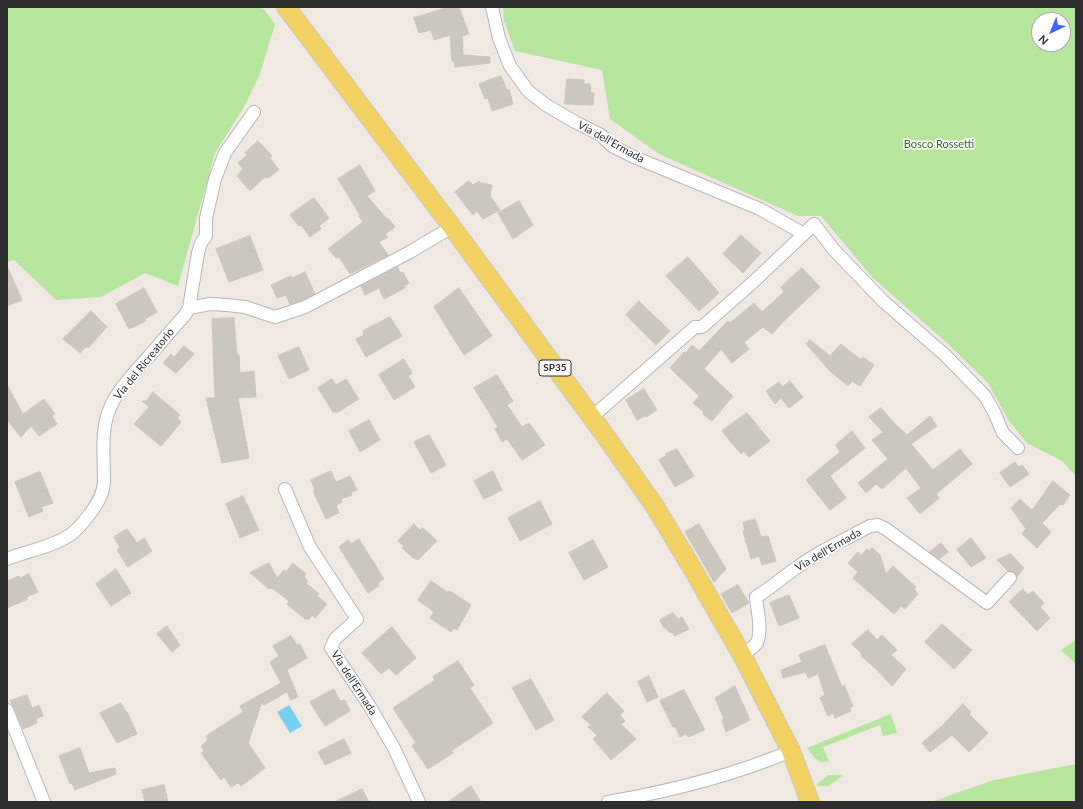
<!DOCTYPE html>
<style>
body{margin:0}
#map{position:relative;width:1083px;height:809px;overflow:hidden;background:#efe9e1;font-family:Lato,sans-serif}
canvas{display:block}
.frame{position:absolute;inset:0;border:8px solid #2e2e2e;pointer-events:none}
.north{position:absolute;left:1031px;top:12px;width:40px;height:40px;box-sizing:border-box;background:#fff;border:1px solid #ababab;border-radius:50%;rotate:224deg;font-size:11px;font-weight:700;line-height:16px;text-align:center;color:#2e2e2e}
.north::after{content:'';display:block;margin:auto;width:14px;height:18px;background:#4264fb;clip-path:polygon(50% 0,100% 100%,50% 72%,0 100%)}
</style>
<div id="map">
<canvas width="1083" height="809"></canvas>
<div class="frame"></div>
<div class="north">N</div>
</div>
<script>
const ctx = document.querySelector('canvas').getContext('2d');
ctx.lineJoin = 'round';
function fill(path, color) { ctx.fillStyle = color; ctx.fill(path, 'evenodd'); }
function strokePath(path, color, width, dash) { ctx.strokeStyle = color; ctx.lineWidth = width; ctx.lineCap = dash ? 'butt' : 'round'; ctx.setLineDash(dash || []); ctx.stroke(path); }
function drawText(font, color, halo, rows, align = 'center') {
  ctx.font = font + ' Lato,sans-serif'; ctx.lineWidth = 3.5; ctx.setLineDash([]); ctx.textBaseline = 'middle'; ctx.strokeStyle = halo; ctx.fillStyle = color; for (const [text, x, y, turn = 0] of rows) {
    ctx.save(); ctx.translate(x, y); ctx.rotate((+turn || 0) * Math.PI / 180); ctx.textAlign = isNaN(turn) ? turn : align; if (halo) ctx.strokeText(text, 0, 0); ctx.fillText(text, 0, 0); ctx.restore();
  }
}
fill(new Path2D(`
 M7,7H262L275,24L260,74L244,107L215,153L178,286L145,273L101,297L56,300L14,260L7,262Z
 M503,7H1076V476L1062,461L1027,443L1009,421L988,383L946,342L873,278L821,216H798L659,154L610,119L602,70L515,51L504,21ZM1039,20H1063V44H1039Z
 M1076,640V664L1061,650Z
 M891,714L897,733L883,736L880,725L823,747L829,761C818,765 813,756 807,748Z
 M1076,764V802H931L994,780Z
 M828,775H843L829,786H818L817,784Z`), '#b6e59e');
fill(new Path2D(`
 M289,705L302,726L290,733L277,712Z`), '#75cff0');
const building = new Path2D(`
 M449,7H459L469,34L462,36L463,55L490,57V63L455,67L454,61H452L450,35L434,40L431,30L419,33L414,18Z
 M501,76L507,90L509,89L513,104L492,111L488,98L485,99L479,84Z
 M567,79L584,80V84H590L591,93H594L593,105L565,104Z
 M258,141L272,156L270,158L279,170L268,178L265,177L250,191L237,176L243,169L238,163L247,155L245,153Z
 M360,165L375,191L367,196L387,219L388,218L395,227L385,234L388,237L379,242L388,255L350,274L339,257L336,258L328,249L363,222L359,217L360,215L338,179Z
 M469,181L473,185L479,181L481,183L492,185L490,196L500,210L483,219L477,211L473,215L455,192Z
 M314,198L329,218L319,226L321,229L310,237L301,225L299,226L290,215Z
 M519,201L533,225L513,239L498,213Z
 M741,235L761,253L743,273L723,254Z
 M250,236L263,270L229,282L216,249Z
 M688,257L719,293L699,311L666,276Z
 M7,266L22,300L7,306Z
 M397,267L401,273L403,272L409,283L404,286L405,288L384,299L379,288L365,295L361,286Z
 M802,268L820,287L784,321L772,334L763,327L744,342L749,349L732,363L721,349L704,369L733,396L712,421L703,414L704,412L693,403L699,396L670,368L684,352L686,353L692,345L699,351L728,321L730,323L754,303L762,312L784,292L781,287Z
 M305,272L315,294L302,300L290,304L286,295L277,298L271,285L291,276L292,278Z
 M144,288L157,312L145,319L146,321L129,329L116,304Z
 M459,288L492,336L464,355L434,307Z
 M639,301L670,331L656,345L626,315Z
 M91,311L107,327L88,348L86,347L80,353L63,339Z
 M390,317L402,336L366,357L356,339L364,335L363,331Z
 M234,318L237,355H239L240,373L254,371L256,397L238,398L249,458L222,463L206,398H215L212,319Z
 M810,340L830,356L841,344L861,360L863,357L874,365L860,386L852,381L848,386L830,371L806,344Z
 M184,346L194,354L176,373L163,363L171,354L174,357Z
 M299,347L309,370L289,379L278,356Z
 M404,359L412,373L408,376L415,387L394,400L379,375Z
 M497,375L513,401L507,405L522,427L529,423L545,445L522,460L507,439L502,442L495,429L498,427L474,388Z
 M332,379L336,385L346,379L359,399L338,412H333L318,388Z
 M790,381L803,397L789,408L781,398L775,404L766,391L779,382L782,387Z
 M7,385L23,414L44,399L55,414L52,416L57,424L39,436L31,426L21,437L7,420Z
 M644,389L657,410L646,417L645,416L637,420L626,400Z
 M153,392L180,415L177,418L181,422L161,446L134,424L149,407L142,401H146Z
 M881,408L895,424L907,435L930,416L937,426L911,444L933,470L960,449L972,464L936,494L939,498L920,514L907,498L921,488L906,468L882,489L876,484L866,493L858,483L888,459L872,440L883,432L869,417Z
 M747,413L770,441L749,457L744,451L741,454L722,431Z
 M369,420L380,440L360,452L349,431Z
 M852,431L865,448L830,476L846,498L830,510L806,480L840,452L836,445Z
 M429,435L446,465L431,473L414,442Z
 M677,449L694,476L675,487L659,460L667,455L666,454Z
 M1015,462L1018,467L1022,465L1029,474L1010,487L1000,473Z
 M331,471L336,482L350,476L357,490L351,492L352,495L341,499L342,502L336,505L339,513L326,519L313,491L315,490L311,480Z
 M493,471L502,490L484,499L474,481Z
 M40,472L53,503L41,507L43,511L29,517L15,482Z
 M1053,481L1070,495L1063,505L1060,504L1042,523L1051,532L1037,548L1022,534L1026,529L1011,508L1020,499L1032,510Z
 M243,496L259,530L240,538L226,504Z
 M540,501L552,524L520,541L508,518Z
 M755,519L761,537L768,536L776,561L762,565L759,556L751,559L743,531H745L743,523Z
 M414,524L420,530L423,528L437,541L418,560L414,558H413L402,548L404,546L398,541Z
 M699,524L726,569L714,582L685,532Z
 M127,529L137,543L144,538L152,551L128,567L117,550L120,548L114,537Z
 M971,538L986,558L971,567L957,550Z
 M359,539L384,579L378,583L379,586L368,593L339,547L348,540L351,544Z
 M593,540L608,567L584,580L569,553Z
 M941,543L948,552L939,559L930,552Z
 M872,548L880,555L886,574L893,566L916,587L914,589L918,594L905,609L901,606L894,614L853,578L858,572L848,563L858,552L861,556L867,549L869,551Z
 M1011,554L1024,568L1017,577L1015,572L1008,571L997,560Z
 M269,563L277,578L284,570L286,572L293,563L306,574L304,577L308,581L306,583L319,594L317,596L327,604L315,618L312,615L309,619H305L287,604L289,601L272,588L269,589L250,573Z
 M116,569L131,593L111,606L96,584Z
 M29,574L38,592L26,597L28,599L7,608V581L19,576L20,578Z
 M431,581L447,592L450,591L471,605L457,630L454,628L451,632L430,618L434,612L418,600Z
 M738,585L749,603L732,613L721,594Z
 M1023,589L1028,595L1033,591L1044,603L1040,607L1050,618L1037,631L1009,602Z
 M789,595L799,618L779,626L770,603Z
 M673,613L678,619L682,617L689,629L675,636L672,632L670,633L666,628H664L660,620Z
 M942,624L972,650L954,669L925,642Z
 M167,626L180,645L172,652L157,634Z
 M392,627L416,658L396,675L389,668L381,674L362,653Z
 M868,630L877,640L882,635L897,650L891,655L906,669L892,686L876,669L861,656L862,654L852,644Z
 M291,636L297,645L300,644L307,658L287,670L298,697L291,700L287,692L264,705L262,702L248,743L265,768L241,786L238,783L231,787L224,777L221,780L201,753L204,751L201,746L208,740L206,736L243,712L240,706L281,683L270,662L279,656L273,646Z
 M825,645L842,687L844,685L853,706L850,708L851,711L835,718L833,713L828,716L820,698L825,695L818,674L808,678L806,672L783,678L781,670L802,662L799,655Z
 M458,661L474,685L470,688L493,723L451,751L453,753L428,769L412,746L416,743L393,708L435,680L433,677Z
 M649,676L658,697L647,702L638,682Z
 M531,679L554,720L536,730L512,688Z
 M735,686L750,720L726,732L722,720L724,719L715,698Z
 M334,689L340,701L345,700L350,711L325,726L310,702Z
 M684,690L705,730L688,737L686,734L680,737L675,726L673,727L660,701Z
 M607,693L624,711L620,715L625,721L621,724L636,739L611,760L593,739L597,735L588,727L591,725L582,717Z
 M27,695L32,708L39,705L43,716L36,718L37,723L23,729L14,707L10,701Z
 M121,703L126,712H127L137,734L117,743L100,713Z
 M963,704L971,712L969,714L988,733L969,752L952,735L930,752L922,743L943,725Z
 M344,739L351,753L325,765L318,752Z
 M80,748L89,773L115,768L116,774L75,790L72,783L70,784L59,756Z
 M164,785L168,802H145L142,790Z
 M471,786L481,802H448Z
 M362,789L369,802H335Z`);
fill(building, '#cbc7bf');
strokePath(building, '#cbc5ba', 1);
const street = new Path2D(`
 M492,7L499,38L510,66L528,91L546,105L575,122L601,135L612,146L634,157L760,209L804,234L814,224L834,250L883,301L945,355L985,396L994,412L1003,433L1018,448
 M189,308L210,304L227,305L245,307L275,317L305,307L410,252L452,227
 M592,417L695,327H702L751,284L804,234
 M285,489L310,547L357,619L335,639L331,648L369,705L394,748L419,802
 M7,559C27,551 52,547 70,535C79,529 86,519 92,511C99,501 104,492 104,480C104,457 101,435 108,413C116,390 135,372 151,354C162,341 173,328 185,315L189,308L198,253L201,243L206,236V218L215,179L225,153L254,112
 M742,655C747,651 756,647 758,640C762,627 757,610 756,597C771,588 784,576 799,566C821,550 846,539 870,526L878,525L886,529L987,603L1010,578
 M7,710L44,802
 M608,802C671,791 732,776 791,751`);
const primary = new Path2D(`
 M286,7L452,227L604,434L654,505L692,568L742,655L791,751L810,802`);
strokePath(street, '#b4b7c1', 14);
strokePath(primary, '#c9c9c9', 20);
strokePath(street, '#fff', 12);
strokePath(primary, '#f2d163', 18);
for (const [x, y, w] of [
 [555,368,32]
]) { const box = new Path2D(); box.roundRect(x - w / 2, y - 8, w, 16, 3); ctx.fillStyle = '#fff'; ctx.fill(box); strokePath(box, '#2e2e2e', 1); }
drawText('bold 10px', '#2e2e2e', null, [
 ["SP35",555,368]
]);
drawText('11px', '#2e2e2e', '#fff', [
 ["Via dell'Ermada",611,142,29],
 ["Via del Ricreatorio",144,364,-51],
 ["Via dell'Ermada",828,550,-30],
 ["Via dell'Ermada",354,683,57]
]);
drawText('11px', '#2c6e1b', '#fff', [
 ["Bosco Rossetti",939,144]
]);
</script>
